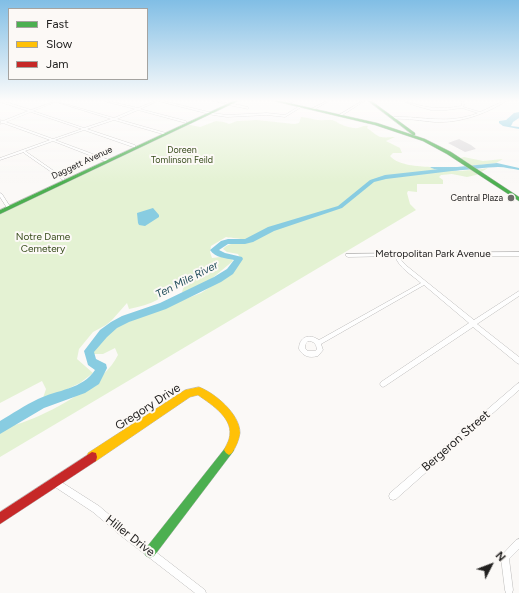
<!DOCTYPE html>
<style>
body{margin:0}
#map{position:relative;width:519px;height:593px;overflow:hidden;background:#fbf9f7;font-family:Figtree,sans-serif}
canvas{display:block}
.legend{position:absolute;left:8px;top:8px;width:140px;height:72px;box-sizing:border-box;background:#fcf9f6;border:1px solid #a5a3a0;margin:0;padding:5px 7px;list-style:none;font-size:12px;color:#222120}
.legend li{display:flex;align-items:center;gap:8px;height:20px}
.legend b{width:20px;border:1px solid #a5a3a0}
.north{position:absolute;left:471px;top:545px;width:40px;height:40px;-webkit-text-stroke:3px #fcf9f6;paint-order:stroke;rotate:48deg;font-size:11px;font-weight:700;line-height:16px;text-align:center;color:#222120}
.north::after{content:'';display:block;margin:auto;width:14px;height:18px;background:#222120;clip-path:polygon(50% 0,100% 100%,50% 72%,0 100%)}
</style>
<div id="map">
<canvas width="519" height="593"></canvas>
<ul class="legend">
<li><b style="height:5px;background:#4caf50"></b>Fast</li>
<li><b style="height:5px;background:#ffc107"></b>Slow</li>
<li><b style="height:5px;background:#c62828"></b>Jam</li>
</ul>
<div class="north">N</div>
</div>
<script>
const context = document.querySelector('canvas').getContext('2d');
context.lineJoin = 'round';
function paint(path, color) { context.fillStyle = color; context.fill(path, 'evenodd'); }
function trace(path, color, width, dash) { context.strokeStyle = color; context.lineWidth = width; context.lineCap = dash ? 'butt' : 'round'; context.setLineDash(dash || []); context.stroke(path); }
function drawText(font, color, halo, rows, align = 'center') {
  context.font = font + ' Figtree,sans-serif'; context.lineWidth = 4; context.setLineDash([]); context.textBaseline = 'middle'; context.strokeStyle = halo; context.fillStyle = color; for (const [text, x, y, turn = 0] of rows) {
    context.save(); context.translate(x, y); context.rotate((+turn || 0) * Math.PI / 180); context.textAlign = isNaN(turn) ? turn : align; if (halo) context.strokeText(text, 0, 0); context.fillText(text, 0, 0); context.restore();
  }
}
paint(new Path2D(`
 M 301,117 C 308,117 313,120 319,120 C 324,121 330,118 335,121 C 339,124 347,127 354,128 C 360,129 362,125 368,126 L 367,128 C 372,131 376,136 381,137 C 386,138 391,137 395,137 L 386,141 L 400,148 L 402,153 L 393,153 L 390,156 C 399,166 418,166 430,167 C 439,174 476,170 488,168 L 476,175 L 467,177 L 452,174 L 441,175 L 439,177 L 443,180 L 443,184 L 417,184 L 417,192 L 408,191 L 407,193 L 410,204 L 416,210 L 0,457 L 0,430 C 9,426 20,424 29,420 C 56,410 105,382 118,355 L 115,348 L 103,354 L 91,354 L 94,345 L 102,336 L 114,328 L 159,309 L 201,293 L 221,280 L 224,275 L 239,264 L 241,260 L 238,254 L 227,252 L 223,249 C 231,240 239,247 245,241 C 240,237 232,239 226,237 L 211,246 L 210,252 L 212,258 L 229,256 L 233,261 L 210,280 L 188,293 L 182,292 L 184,286 C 173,286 168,294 159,299 C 150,304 139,307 129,309 L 127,303 L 112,320 L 106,325 L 93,332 L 79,349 L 77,359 L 93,373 L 80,383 L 42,401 L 46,389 L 42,381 L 0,403 L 0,214 L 186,124 L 200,127 L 216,121 L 224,122 L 229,124 L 237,121 L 257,120 L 294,124 L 299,123 Z
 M 464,157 L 483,161 L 503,159 L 496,163 L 471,166 L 457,159 Z`), '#e4f2d3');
paint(new Path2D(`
 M 519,112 L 519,118 L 513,122 L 511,126 L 519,127 L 519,129 L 503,126 L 499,123 L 499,121 L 506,120 L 514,113 Z
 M 497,163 L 519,168 L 519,170 C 512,169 505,167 498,167 C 483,167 441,175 430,167 L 457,167 Z
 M 153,208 L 159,215 L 159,217 L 145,226 L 139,225 L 138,223 L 137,213 Z`), '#88cce1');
paint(new Path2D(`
 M 458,167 L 461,169 L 460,170 L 386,179 L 374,182 L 342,208 L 274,231 L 253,242 L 245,244 L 228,244 L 219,250 L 225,253 L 242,257 L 243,259 L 233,274 L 221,282 L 166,309 L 129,322 L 117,328 L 107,337 L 94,352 L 96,359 L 106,364 L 107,368 L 99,384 L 85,393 L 44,408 L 0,434 L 0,421 C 12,414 25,405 38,399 C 57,390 83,389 95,370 L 88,365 L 84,351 L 100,330 L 111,322 L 122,316 L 160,303 L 214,277 L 227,269 L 234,260 C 225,258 216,258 210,250 L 221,241 L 228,239 L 245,239 L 268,227 L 338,206 L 370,180 L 385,175 Z`), '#88cce1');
paint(new Path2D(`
 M 459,139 L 471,145 L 476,149 L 465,152 L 448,143 Z`), '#dedcdd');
const street = new Path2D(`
 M 0,100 L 31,110 L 53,102 L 49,101 L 49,100 L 55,101 L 57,100 L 58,101 L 58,102 L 114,118 L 135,109 L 104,101 L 104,100 L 138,108 L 157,100 L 159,100 L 213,113 L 227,115 L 267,113 L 285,115 L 301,105 L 303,106 L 285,117 L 267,115 L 227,117 L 213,115 L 158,101 L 140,109 L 186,121 L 186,123 L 138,110 L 117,119 L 166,133 L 166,135 L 114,120 L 87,129 L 135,145 L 135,147 L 133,147 L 84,130 L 55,140 L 109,160 L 109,162 L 107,162 L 53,141 L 25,151 L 64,178 L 65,179 L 63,180 L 24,153 L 24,152 L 0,160 L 0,158 L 50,140 L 3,123 L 0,124 L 1,122 L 0,120 L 3,121 L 28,111 L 0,102 ZM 56,102 L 111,119 L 84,128 L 33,111 ZM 31,112 L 82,129 L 53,139 L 6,122 Z
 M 212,100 L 215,100 L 227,103 L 226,104 Z
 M 294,100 L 296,100 L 288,104 L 286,103 Z
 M 329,100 L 331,100 L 313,110 L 311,109 Z
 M 364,100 L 366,100 L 341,116 L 339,115 Z
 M 376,100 L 378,100 L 373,103 L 371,102 Z
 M 401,100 L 403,100 C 422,108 441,110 461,106 L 462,105 L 461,100 L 463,100 L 464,105 L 463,107 L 480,112 L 506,100 L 508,100 C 486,114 461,123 435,122 C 421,121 408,118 394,119 L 393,118 L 394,117 C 424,116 447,125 478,113 L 462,108 L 446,110 L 431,110 L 416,106 Z
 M 229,103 L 248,107 L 249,108 L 248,109 L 228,105 Z
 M 0,193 L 2,194 L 11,208 L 10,209 L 8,209 L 7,208 L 0,197 Z
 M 519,252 L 519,256 L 400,256 L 401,260 L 408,267 L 474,320 L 519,291 L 519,296 L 477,324 L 519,357 L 519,364 L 517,363 L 473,327 L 385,386 L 383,387 L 381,386 L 380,384 L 381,382 L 469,323 L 424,285 L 321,344 L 323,350 L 318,356 C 309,358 304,357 299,349 C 299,337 309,333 319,340 L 421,283 C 412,275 399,268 395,256 L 348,257 L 346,256 L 346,254 ZM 308,341 C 314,341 316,344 317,349 L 315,351 L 308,351 L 305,348 L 305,345 Z
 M 519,383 L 519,390 L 396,499 L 393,500 L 390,499 L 389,496 L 390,493 L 517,384 Z
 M 55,478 L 99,506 L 126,529 L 205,590 L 206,593 L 195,593 L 120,535 L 93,512 L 52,485 L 51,482 L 52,479 Z
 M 519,539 L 519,549 L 509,559 L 513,590 L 512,593 L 506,593 L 505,590 L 501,558 L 502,555 L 516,540 Z`);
const fast = new Path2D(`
 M 236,100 L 240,100 L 0,214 L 0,210 Z
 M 270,100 L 275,100 L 377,123 L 425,139 L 451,152 L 519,197 L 519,201 L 447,154 L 423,141 L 375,125 Z
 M 367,100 L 370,100 L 415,133 L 415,135 L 413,135 Z
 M 229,445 L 232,447 L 234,450 L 232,453 L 154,556 L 150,558 L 146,556 L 144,552 L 146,548 L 226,447 Z`);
const slow = new Path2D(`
 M 199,387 C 215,393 240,414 240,433 C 239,440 236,447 232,453 L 229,455 L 226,453 L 224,450 C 226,446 228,442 229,439 C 235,419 212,405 198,395 L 190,397 L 96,461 L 92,462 L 88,461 L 87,457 L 88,453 L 185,390 Z`);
const jam = new Path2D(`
 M 92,452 L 96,453 L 97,457 L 96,461 L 0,524 L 0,512 Z`);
trace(street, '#bcbbba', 1);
trace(fast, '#bcbbba', 1);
trace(slow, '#bcbbba', 1);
trace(jam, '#bcbbba', 1);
paint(street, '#fefefe');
paint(fast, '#4caf50');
paint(slow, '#ffc107');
paint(jam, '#c62828');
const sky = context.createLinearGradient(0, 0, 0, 183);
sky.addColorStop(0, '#81bee5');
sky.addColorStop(0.55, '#fdfcfb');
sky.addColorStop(1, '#fdfcfb00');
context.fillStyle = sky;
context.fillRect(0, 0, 519, 183);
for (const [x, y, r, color] of [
 [511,198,4,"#6e6d6b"]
]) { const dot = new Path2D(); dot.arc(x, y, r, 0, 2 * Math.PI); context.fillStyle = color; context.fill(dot); trace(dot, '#fcf9f6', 1.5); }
drawText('9px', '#354a19', '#fcf9f6', [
 ["Doreen",182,150],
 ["Tomlinson Feild",182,160]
]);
drawText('9px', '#222120', '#fcf9f6', [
 ["Daggett Avenue",82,163,-25]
]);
drawText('9px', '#222120', '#fcf9f6', [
 ["Central Plaza",503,198]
], 'right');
drawText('10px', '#354a19', '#fcf9f6', [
 ["Notre Dame",43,237],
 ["Cemetery",43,249]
]);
drawText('10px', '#222120', '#fcf9f6', [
 ["Metropolitan Park Avenue",433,254]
]);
drawText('italic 11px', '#244f5d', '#fcf9f6', [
 ["Ten Mile River",187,280,-27]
]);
drawText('12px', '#222120', '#fcf9f6', [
 ["Gregory Drive",148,407,-33],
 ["Bergeron Street",456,441,-41],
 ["Hiller Drive",130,536,38]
]);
</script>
